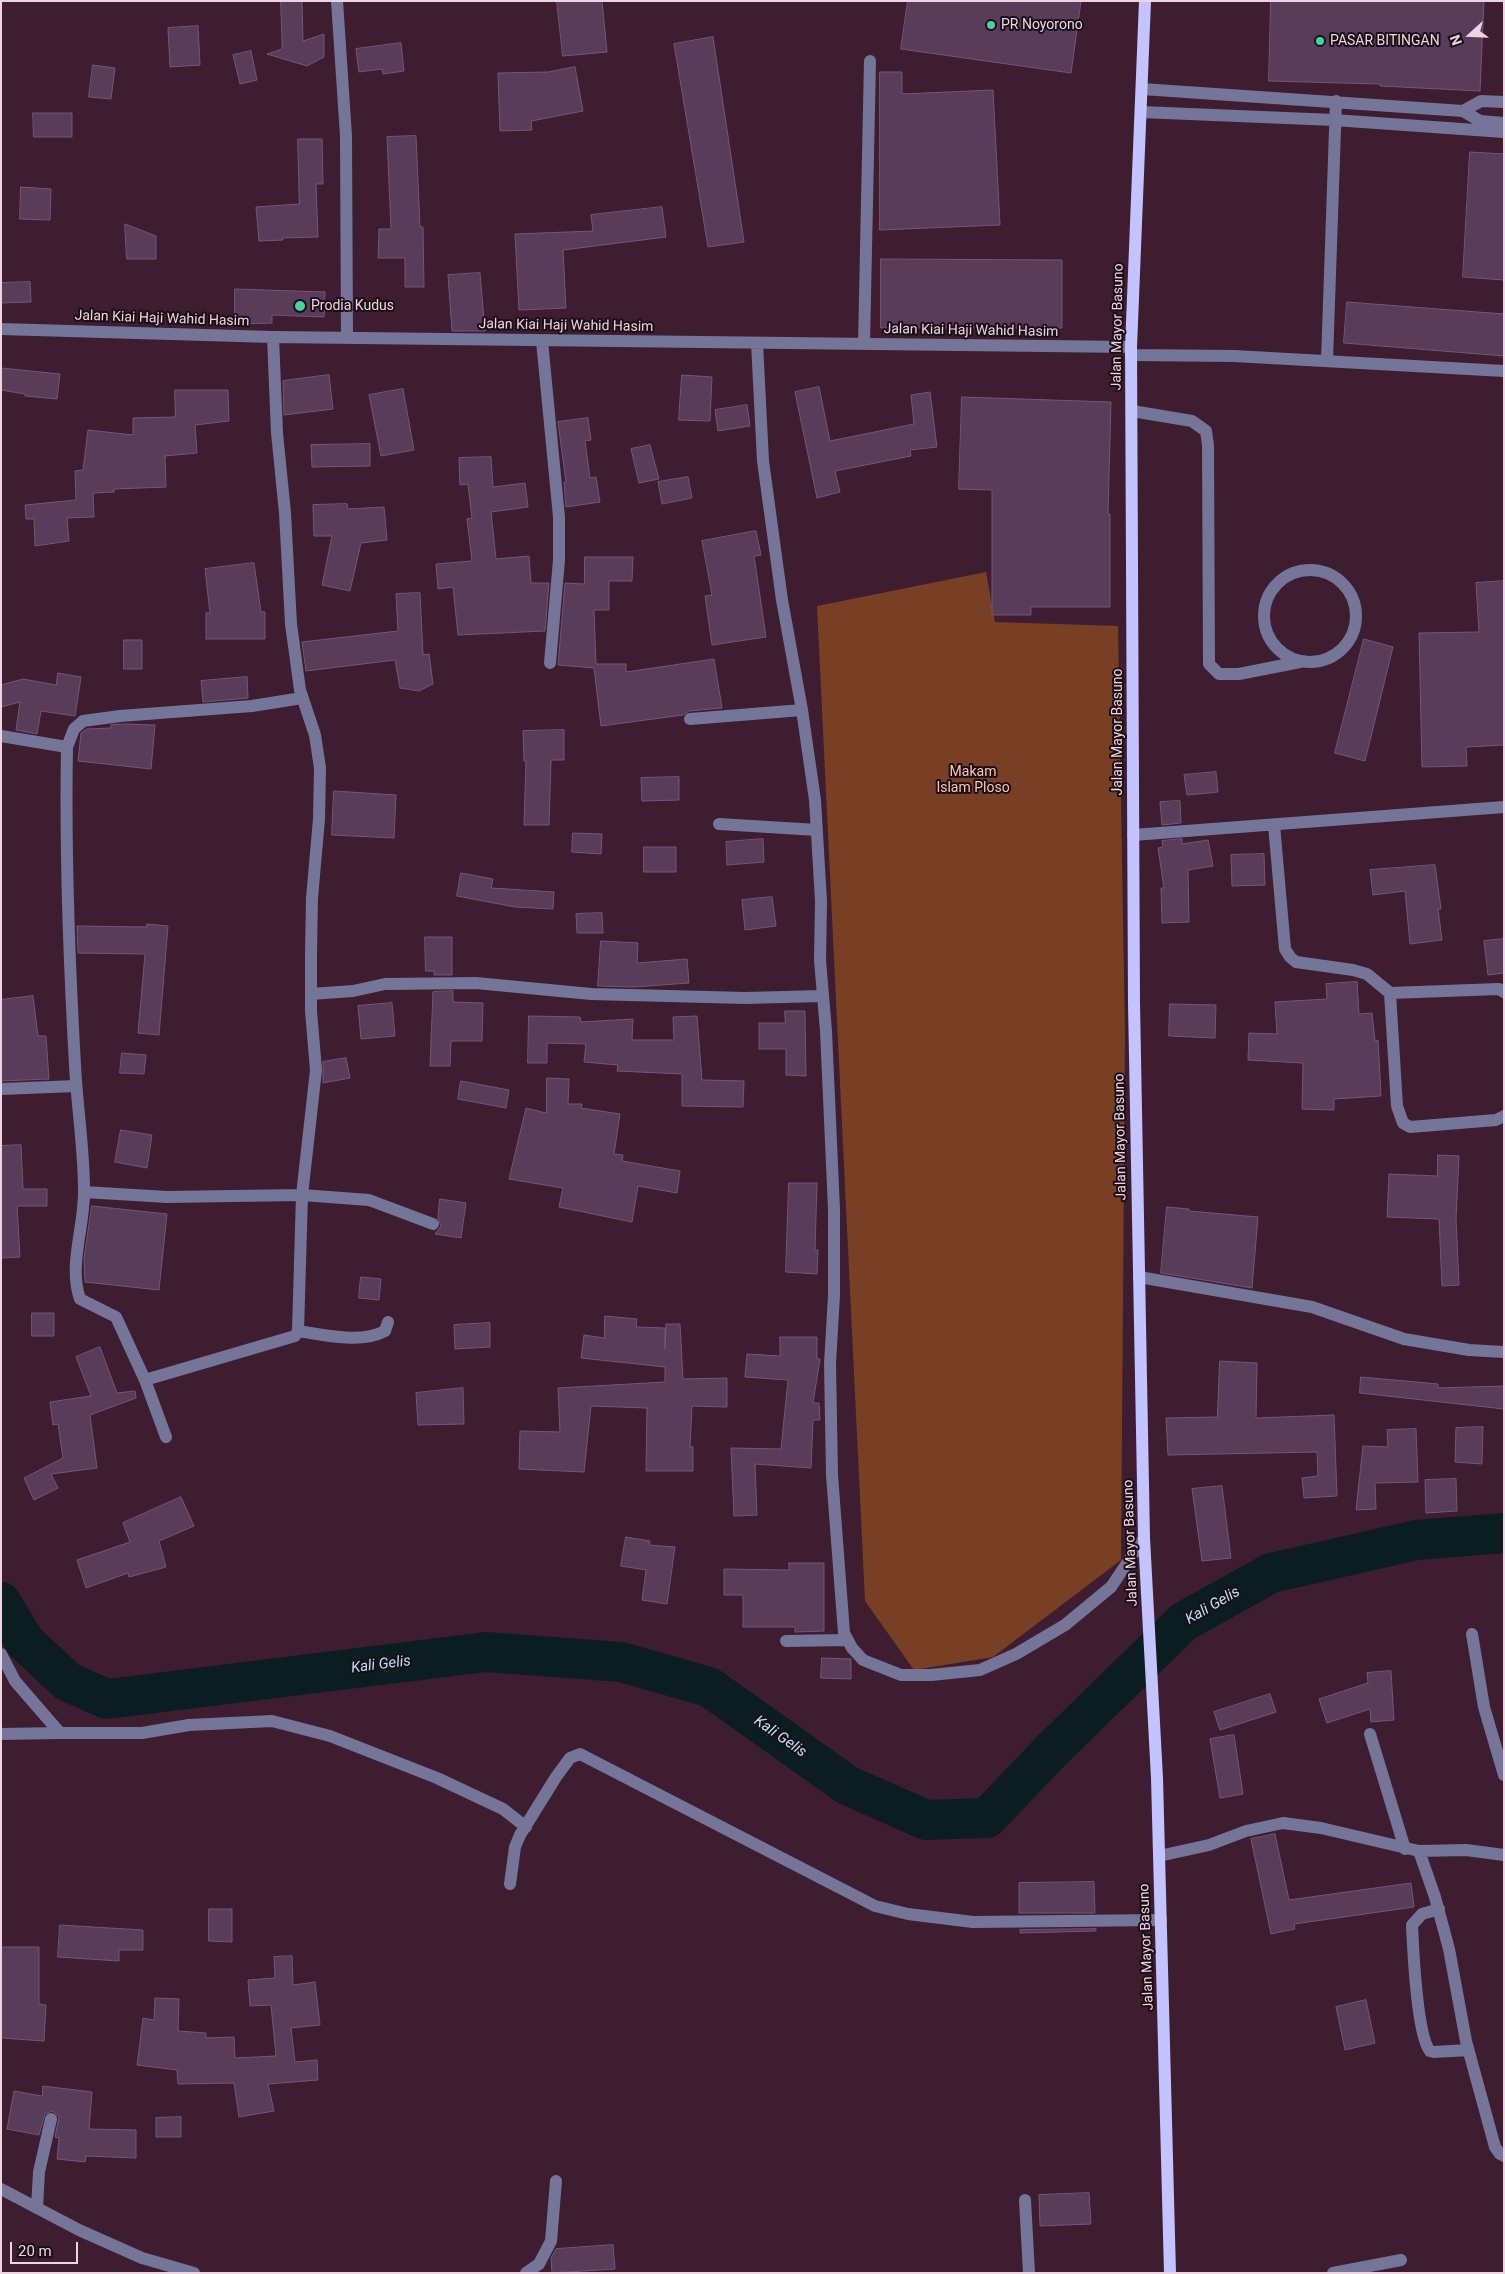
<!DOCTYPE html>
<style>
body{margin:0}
#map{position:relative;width:1505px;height:2274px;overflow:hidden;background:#3e1d31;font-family:Roboto,sans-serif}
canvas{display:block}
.frame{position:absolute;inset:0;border:2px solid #ecd5e1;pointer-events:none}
.north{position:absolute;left:1445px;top:10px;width:50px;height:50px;-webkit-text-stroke:4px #1c0d16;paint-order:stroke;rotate:250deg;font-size:14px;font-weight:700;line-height:20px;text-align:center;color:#ecd5e1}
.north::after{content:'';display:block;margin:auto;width:18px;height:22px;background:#ecd5e1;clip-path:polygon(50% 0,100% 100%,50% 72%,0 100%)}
.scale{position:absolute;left:10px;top:2242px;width:68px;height:22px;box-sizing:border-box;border:2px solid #ecd5e1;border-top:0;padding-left:6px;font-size:15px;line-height:18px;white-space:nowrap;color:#ecd5e1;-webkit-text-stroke:4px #1c0d16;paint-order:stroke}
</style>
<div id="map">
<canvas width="1505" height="2274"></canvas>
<div class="frame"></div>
<div class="north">N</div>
<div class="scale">20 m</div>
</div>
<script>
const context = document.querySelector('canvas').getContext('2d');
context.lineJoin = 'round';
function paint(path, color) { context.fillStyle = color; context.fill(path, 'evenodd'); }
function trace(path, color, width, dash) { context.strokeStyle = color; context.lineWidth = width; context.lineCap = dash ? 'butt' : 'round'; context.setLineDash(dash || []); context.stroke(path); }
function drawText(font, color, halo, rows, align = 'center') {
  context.font = font + ' Roboto,sans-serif'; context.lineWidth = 4; context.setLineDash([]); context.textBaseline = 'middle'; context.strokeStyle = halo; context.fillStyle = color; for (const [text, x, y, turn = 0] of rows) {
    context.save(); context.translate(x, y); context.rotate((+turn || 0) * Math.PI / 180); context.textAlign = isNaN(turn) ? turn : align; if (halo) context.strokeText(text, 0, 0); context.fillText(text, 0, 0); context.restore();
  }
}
paint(new Path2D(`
 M 986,572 L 995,622 L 1118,626 L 1125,1035 L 1121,1560 L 993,1657 L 914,1670 L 865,1601 L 817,606 Z`), '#793f25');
trace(new Path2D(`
 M 1,1602 L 25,1642 L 68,1682 L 107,1699 L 486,1652 L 621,1662 L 709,1687 L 847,1785 L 926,1820 L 987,1818 L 1051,1751 L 1183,1622 L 1271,1573 L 1417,1540 L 1504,1533`), '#0c1d22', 40);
const building = new Path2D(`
 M 281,1 L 302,1 L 303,41 L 324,34 L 324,57 L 307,66 L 267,54 L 282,49 Z
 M 557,1 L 602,1 L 607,52 L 563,56 Z
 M 908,1 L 1081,1 L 1071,73 L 901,49 Z
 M 1271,1 L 1484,1 L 1480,91 L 1380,86 L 1380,84 L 1269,81 Z
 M 198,26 L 200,65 L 170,67 L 168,28 Z
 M 713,37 L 744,242 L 708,247 L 674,44 Z
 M 401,43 L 404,71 L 383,74 L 382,69 L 359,72 L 356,49 Z
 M 251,51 L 257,80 L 240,84 L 233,55 Z
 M 93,65 L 115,68 L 111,99 L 89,97 Z
 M 575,67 L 583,111 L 531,121 L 532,130 L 500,131 L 498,73 L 548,72 Z
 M 880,72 L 902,72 L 902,94 L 993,90 L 1000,225 L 880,230 Z
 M 33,113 L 72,113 L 72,137 L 34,137 Z
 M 416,136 L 420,227 L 423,227 L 424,287 L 405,287 L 405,258 L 378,258 L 379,229 L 391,229 L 387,137 Z
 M 298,139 L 322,139 L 323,184 L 316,184 L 318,237 L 282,238 L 283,240 L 259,241 L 256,207 L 299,204 Z
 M 1470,152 L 1504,154 L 1504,280 L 1463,277 Z
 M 21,187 L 51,189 L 50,220 L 20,219 Z
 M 662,207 L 666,237 L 563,250 L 566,308 L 519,310 L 515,234 L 593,231 L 591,215 Z
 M 125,224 L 156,236 L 156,259 L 127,259 Z
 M 881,259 L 1062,260 L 1062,328 L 881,328 Z
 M 480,273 L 485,331 L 452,331 L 448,275 Z
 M 30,282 L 31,302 L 1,303 L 1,283 Z
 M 235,289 L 325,292 L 324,317 L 272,315 L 272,323 L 235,324 Z
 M 1347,302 L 1504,314 L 1504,356 L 1344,343 Z
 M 1,368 L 60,374 L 57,399 L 25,396 L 25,394 L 1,390 Z
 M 329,375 L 333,409 L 284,415 L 283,381 Z
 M 682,375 L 712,377 L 710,421 L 679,420 Z
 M 819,387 L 830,441 L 914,424 L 911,395 L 930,392 L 937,447 L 910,450 L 911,456 L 835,471 L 840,492 L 817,498 L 795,392 Z
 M 403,389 L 414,450 L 381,456 L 369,395 Z
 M 175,390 L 228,390 L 229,421 L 195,425 L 197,453 L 165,456 L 166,487 L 114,489 L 114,492 L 93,493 L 94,517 L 67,518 L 69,541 L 35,546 L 34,519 L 26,519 L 25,505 L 76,500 L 75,471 L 83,470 L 88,430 L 133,435 L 133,418 L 175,417 Z
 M 962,397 L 1111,402 L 1108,514 L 1110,514 L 1110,607 L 1031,607 L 1031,615 L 992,615 L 992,490 L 959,489 Z
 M 747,405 L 750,426 L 718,431 L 715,410 Z
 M 588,418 L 591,440 L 585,441 L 590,478 L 596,477 L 600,502 L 566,507 L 564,482 L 566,482 L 558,422 Z
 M 370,444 L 370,466 L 312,467 L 311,445 Z
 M 650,445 L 659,479 L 639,483 L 631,449 Z
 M 491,457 L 493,487 L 525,483 L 528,507 L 491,512 L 496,559 L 529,556 L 531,583 L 549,583 L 545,631 L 458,635 L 453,587 L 438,589 L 436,564 L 472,561 L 467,519 L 472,518 L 468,484 L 460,485 L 459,458 Z
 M 688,477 L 692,498 L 662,504 L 658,482 Z
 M 347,504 L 348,509 L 384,507 L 387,540 L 361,543 L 350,591 L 322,585 L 332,536 L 314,536 L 313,505 Z
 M 756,531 L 761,555 L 754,556 L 766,637 L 712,645 L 705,596 L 712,595 L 702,541 Z
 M 585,557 L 633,557 L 632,581 L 609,581 L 609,610 L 594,610 L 596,664 L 626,664 L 626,672 L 714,659 L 722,708 L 689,711 L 683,715 L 601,726 L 594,668 L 558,665 L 565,583 L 584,584 Z
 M 254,563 L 261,612 L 265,612 L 265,639 L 206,639 L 206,613 L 210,613 L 205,569 Z
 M 1504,581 L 1504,745 L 1466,747 L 1467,766 L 1422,767 L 1419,633 L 1479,632 L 1476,583 Z
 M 420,593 L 423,655 L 429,654 L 433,684 L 419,691 L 400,688 L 395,660 L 306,671 L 302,642 L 398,631 L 396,594 Z
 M 1364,639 L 1393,647 L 1365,761 L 1335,753 Z
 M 124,640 L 142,640 L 142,669 L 124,669 Z
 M 58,673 L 81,677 L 75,716 L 41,711 L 37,734 L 16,730 L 20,702 L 1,707 L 1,685 L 23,679 L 56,685 Z
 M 247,677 L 248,698 L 203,702 L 201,681 Z
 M 124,724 L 155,725 L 151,769 L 78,761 L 81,733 L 87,729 L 111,728 L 111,725 Z
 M 564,730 L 564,760 L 551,760 L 549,825 L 524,825 L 526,761 L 524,761 L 523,731 Z
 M 1216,772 L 1218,792 L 1187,795 L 1184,775 Z
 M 679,777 L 679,800 L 642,801 L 641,778 Z
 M 334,791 L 396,795 L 394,838 L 332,835 Z
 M 1180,801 L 1181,823 L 1162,825 L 1160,802 Z
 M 573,833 L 602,834 L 601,854 L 572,852 Z
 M 763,839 L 764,862 L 727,865 L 726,842 Z
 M 1182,839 L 1182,844 L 1208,840 L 1213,866 L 1188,870 L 1189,922 L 1162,923 L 1161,888 L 1164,888 L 1158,848 L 1163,847 L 1162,841 Z
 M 644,847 L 676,847 L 676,872 L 644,872 Z
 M 1264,854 L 1265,885 L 1232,886 L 1231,855 Z
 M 1435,865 L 1441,909 L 1438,909 L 1442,940 L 1410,944 L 1405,891 L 1373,895 L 1370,870 Z
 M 461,873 L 493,879 L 491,888 L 554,892 L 553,909 L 515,907 L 457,896 Z
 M 772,897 L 776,926 L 745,930 L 742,900 Z
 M 602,913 L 603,933 L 577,933 L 576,914 Z
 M 147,924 L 168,926 L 159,1035 L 138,1033 L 145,954 L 78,953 L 77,926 L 147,927 Z
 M 425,937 L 452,937 L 452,975 L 434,975 L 434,971 L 426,971 Z
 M 1504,939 L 1504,973 L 1488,975 L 1484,941 Z
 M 601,941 L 638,943 L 637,963 L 687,959 L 689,983 L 634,987 L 598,986 Z
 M 1357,982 L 1359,1014 L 1372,1013 L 1375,1041 L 1378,1040 L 1381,1096 L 1334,1099 L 1334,1110 L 1302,1109 L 1303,1063 L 1248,1060 L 1249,1033 L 1277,1034 L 1275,1002 L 1327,999 L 1326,984 Z
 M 453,991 L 453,1002 L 483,1003 L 482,1041 L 451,1041 L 450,1066 L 430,1066 L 433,992 Z
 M 33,996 L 38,1036 L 46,1036 L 49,1079 L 1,1081 L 1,1000 Z
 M 392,1003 L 395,1036 L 361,1039 L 358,1006 Z
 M 1170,1004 L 1216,1005 L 1215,1038 L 1169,1036 Z
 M 785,1011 L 805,1011 L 806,1076 L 786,1075 L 786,1049 L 759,1049 L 759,1023 L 785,1023 Z
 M 529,1016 L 580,1017 L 581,1022 L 633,1019 L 632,1040 L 674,1040 L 673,1017 L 697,1016 L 702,1080 L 744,1081 L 743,1107 L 682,1106 L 682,1074 L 617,1071 L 618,1065 L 584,1062 L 586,1044 L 547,1043 L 547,1063 L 528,1063 Z
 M 122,1053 L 146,1055 L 144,1074 L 120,1073 Z
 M 346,1058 L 350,1078 L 323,1083 L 323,1062 Z
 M 547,1078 L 569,1079 L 568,1104 L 582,1104 L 581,1108 L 620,1114 L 614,1154 L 623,1155 L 622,1161 L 680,1171 L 677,1193 L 638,1186 L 632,1222 L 559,1207 L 563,1188 L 509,1179 L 526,1108 L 546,1113 Z
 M 461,1081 L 509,1090 L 506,1108 L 458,1099 Z
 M 121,1130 L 152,1135 L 147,1168 L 115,1162 Z
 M 21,1145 L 23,1189 L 47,1189 L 47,1206 L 17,1206 L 20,1257 L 1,1258 L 1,1146 Z
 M 1438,1155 L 1459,1156 L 1456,1219 L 1459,1285 L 1442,1286 L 1439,1219 L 1387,1217 L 1389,1174 L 1437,1176 Z
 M 789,1183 L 817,1183 L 815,1250 L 818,1250 L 817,1274 L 786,1272 Z
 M 440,1199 L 466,1203 L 461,1238 L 435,1234 L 441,1226 L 438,1218 Z
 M 92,1206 L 167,1214 L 159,1290 L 85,1282 L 84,1259 Z
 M 1167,1207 L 1189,1209 L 1189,1211 L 1258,1217 L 1252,1288 L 1161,1273 Z
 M 361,1277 L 381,1279 L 379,1300 L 359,1298 Z
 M 32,1313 L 54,1313 L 54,1336 L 32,1336 Z
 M 605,1316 L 637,1319 L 636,1327 L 665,1328 L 665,1349 L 666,1324 L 680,1324 L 683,1379 L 727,1378 L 727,1407 L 692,1406 L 690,1447 L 693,1447 L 693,1471 L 646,1471 L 647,1408 L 591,1406 L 584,1472 L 519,1469 L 520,1431 L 560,1432 L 558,1388 L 665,1382 L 665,1367 L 581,1358 L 584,1335 L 604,1338 Z
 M 490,1323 L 490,1347 L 455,1349 L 454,1325 Z
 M 780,1337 L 817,1337 L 817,1359 L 820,1359 L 813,1403 L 819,1403 L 820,1420 L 813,1420 L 811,1468 L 755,1464 L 757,1515 L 734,1516 L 731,1448 L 781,1449 L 788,1380 L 745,1377 L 747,1354 L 780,1356 Z
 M 100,1347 L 117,1393 L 135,1391 L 136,1398 L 90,1415 L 97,1468 L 51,1474 L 58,1488 L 34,1500 L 24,1478 L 63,1458 L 58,1424 L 53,1425 L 50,1402 L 91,1396 L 76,1357 Z
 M 1220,1361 L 1257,1363 L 1256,1418 L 1334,1415 L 1337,1496 L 1304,1498 L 1302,1478 L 1318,1476 L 1317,1452 L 1168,1455 L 1166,1418 L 1217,1417 Z
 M 1361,1377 L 1438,1384 L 1438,1388 L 1504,1386 L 1504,1409 L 1360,1393 Z
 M 463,1388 L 464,1424 L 418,1425 L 416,1393 Z
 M 1483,1427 L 1482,1464 L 1455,1462 L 1456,1428 Z
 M 1416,1429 L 1418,1482 L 1375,1483 L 1376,1509 L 1356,1510 L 1363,1446 L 1388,1447 L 1387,1430 Z
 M 1456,1479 L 1457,1511 L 1426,1513 L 1425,1480 Z
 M 1222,1486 L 1231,1558 L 1202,1561 L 1192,1489 Z
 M 181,1497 L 194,1526 L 159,1541 L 166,1567 L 129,1577 L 128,1573 L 86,1588 L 77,1560 L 130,1542 L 123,1523 Z
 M 626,1537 L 650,1541 L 649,1545 L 675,1547 L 667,1604 L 642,1600 L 646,1570 L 621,1566 Z
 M 789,1563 L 824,1563 L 824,1631 L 795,1632 L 795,1627 L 743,1627 L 743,1595 L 724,1595 L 724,1569 L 789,1570 Z
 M 822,1658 L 851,1659 L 851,1679 L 821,1678 Z
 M 1391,1671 L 1394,1720 L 1371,1722 L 1370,1709 L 1327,1723 L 1319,1699 L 1368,1683 L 1367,1673 Z
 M 1270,1694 L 1276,1712 L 1220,1730 L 1214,1712 Z
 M 1234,1735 L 1243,1794 L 1220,1798 L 1210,1739 Z
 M 1275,1834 L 1289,1900 L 1411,1883 L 1414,1907 L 1294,1924 L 1295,1929 L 1271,1934 L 1251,1839 Z
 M 1094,1882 L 1095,1913 L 1019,1913 L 1019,1883 Z
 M 209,1909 L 232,1909 L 232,1942 L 209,1941 Z
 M 60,1925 L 143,1930 L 143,1950 L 119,1950 L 119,1961 L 58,1957 Z
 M 1096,1929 L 1096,1931 L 1020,1933 L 1020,1930 Z
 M 1,1947 L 39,1947 L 39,2004 L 46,2005 L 44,2041 L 1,2038 Z
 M 292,1956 L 293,1985 L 315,1982 L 320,2025 L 291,2028 L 295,2062 L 317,2060 L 318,2080 L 268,2084 L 274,2111 L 239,2117 L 234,2083 L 178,2084 L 177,2070 L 137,2065 L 143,2018 L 154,2020 L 155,1998 L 179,1999 L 178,2031 L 206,2033 L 206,2038 L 234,2037 L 235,2058 L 276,2056 L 271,2005 L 250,2006 L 248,1980 L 275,1978 L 274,1957 Z
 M 1366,2000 L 1375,2043 L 1345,2050 L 1336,2007 Z
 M 43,2086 L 92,2092 L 89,2129 L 136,2130 L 136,2158 L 86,2156 L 85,2162 L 57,2159 L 59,2138 L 55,2137 L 59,2117 L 52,2111 L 45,2114 L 39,2135 L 7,2129 L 14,2091 L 42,2096 Z
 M 181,2117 L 181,2137 L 156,2137 L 156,2118 Z
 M 1089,2193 L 1091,2224 L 1040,2226 L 1039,2195 Z
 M 613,2245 L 615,2269 L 552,2273 L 551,2258 L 556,2249 Z`);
paint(building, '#583c5a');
trace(building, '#735776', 1);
trace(new Path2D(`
 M 337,1 L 346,136 L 347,338
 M 1142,89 L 1463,111 L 1480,121 L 1504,123
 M 1463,111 L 1481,101 L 1504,102
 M 1141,112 L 1334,120 L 1504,132
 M 1,329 L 273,337 L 1131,347
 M 542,341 L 559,517 L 559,560 L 550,663
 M 757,343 L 763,461 L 782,600 L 802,710 L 815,800 L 821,901 L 820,960 L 826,1031 L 834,1209 L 834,1295 L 830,1364 L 832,1475 L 844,1633 L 852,1648 L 863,1660 L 901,1675 L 931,1675 L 980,1670 L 1016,1654 L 1065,1625 L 1111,1587 L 1144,1538
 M 864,344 L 870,61
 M 1132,355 L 1234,356 L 1504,371
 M 1327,360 L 1336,101
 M 1132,411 L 1192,421 L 1206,431 L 1208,445 L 1209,664 L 1219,674 L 1239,674 L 1300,662
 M1264 616a46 46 0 1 1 92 0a46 46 0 1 1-92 0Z
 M 302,698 L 252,706 L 120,716 L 83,721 L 74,729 L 67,747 C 65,853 69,959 75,1065 C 77,1107 84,1148 84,1190 C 85,1225 68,1265 80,1299 L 116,1317 L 145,1380 L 295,1336 L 298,1331 L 302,1195 L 369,1200 L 433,1224
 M 690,719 L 802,710
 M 1,736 L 67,747
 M 719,824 L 817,830
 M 1274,825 L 1285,949 L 1290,957 L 1296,962 L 1353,970 L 1367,974 L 1390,993 L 1397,1106 L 1403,1123 L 1410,1127 L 1496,1120 L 1504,1116
 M 1133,835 L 1504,807
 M 1390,993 L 1499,989 L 1504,992
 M 311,994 L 353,991 L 385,984 L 476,983 L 591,994 L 745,998 L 823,996
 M 1,1089 L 76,1086
 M 84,1192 L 167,1197 L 302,1195 L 316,1070 L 311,1011 L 311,954 L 312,898 L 319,819 L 320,768 L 315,735 L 300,690 L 291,624 L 285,513 L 277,433 L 273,337
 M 1139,1277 L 1312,1307 L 1404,1339 L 1469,1350 L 1504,1352
 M 298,1331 C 325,1335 361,1344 385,1331 L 388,1322
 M 145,1380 L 166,1437
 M 1472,1634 L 1484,1707 L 1504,1775
 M 786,1641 L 848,1640
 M 1,1654 L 15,1681 L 60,1733 L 142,1733 L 189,1725 L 272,1721 L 330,1736 L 437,1778 L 503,1809 L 526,1827
 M 1,1734 L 60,1733
 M 1370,1734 L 1405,1849
 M 1419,1851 L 1435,1897 L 1449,1949 L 1466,2041 L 1495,2147 L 1500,2154 L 1504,2156
 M 1159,1856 L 1209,1845 L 1246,1831 L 1283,1823 L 1321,1828 L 1419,1851 L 1466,1850 L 1504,1855
 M 510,1884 L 515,1847 L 520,1835 L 556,1777 L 570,1758 L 580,1754 L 875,1906 L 908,1914 L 973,1922 L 1161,1920
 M 1439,1909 L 1422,1914 L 1412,1925 C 1413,1948 1417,2036 1430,2051 L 1434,2052 L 1468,2050
 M 1,2189 L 79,2230 L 142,2258 L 194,2273
 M 1025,2200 L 1029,2273
 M 37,2208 L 39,2172 L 51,2119
 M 526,2273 L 539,2264 L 551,2241 L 556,2181
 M 1333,2273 L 1401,2260`), '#757599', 12);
trace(new Path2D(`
 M 1145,1 L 1131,347 L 1134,1003 L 1144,1538 L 1157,1778 L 1170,2273`), '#c2c3ff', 12);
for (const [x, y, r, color] of [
 [991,25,5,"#46d49e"],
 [1320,41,5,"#46d49e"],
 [300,306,6,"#46d49e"]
]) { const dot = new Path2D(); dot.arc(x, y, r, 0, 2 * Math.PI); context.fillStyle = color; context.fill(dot); trace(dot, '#1c0d16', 2); }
drawText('14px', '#ecd5e1', '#1c0d16', [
 ["PR Noyorono",1001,25],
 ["PASAR BITINGAN",1330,41],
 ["Prodia Kudus",311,306]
], 'left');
drawText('14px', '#ecd5e1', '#1c0d16', [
 ["Jalan Kiai Haji Wahid Hasim",162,319,2],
 ["Jalan Kiai Haji Wahid Hasim",566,326,1],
 ["Jalan Mayor Basuno",1118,327,-89],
 ["Jalan Kiai Haji Wahid Hasim",971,331,1],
 ["Jalan Mayor Basuno",1118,732,-90],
 ["Jalan Mayor Basuno",1121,1137,-91],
 ["Jalan Mayor Basuno",1131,1543,-92],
 ["Jalan Mayor Basuno",1147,1947,-92]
]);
drawText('14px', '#f9c9b5', '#1c0d16', [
 ["Makam",973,772],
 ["Islam Ploso",973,788]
]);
drawText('italic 15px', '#b0e5fa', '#1c0d16', [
 ["Kali Gelis",1213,1606,-30],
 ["Kali Gelis",381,1665,-7],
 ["Kali Gelis",780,1737,35]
]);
</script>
